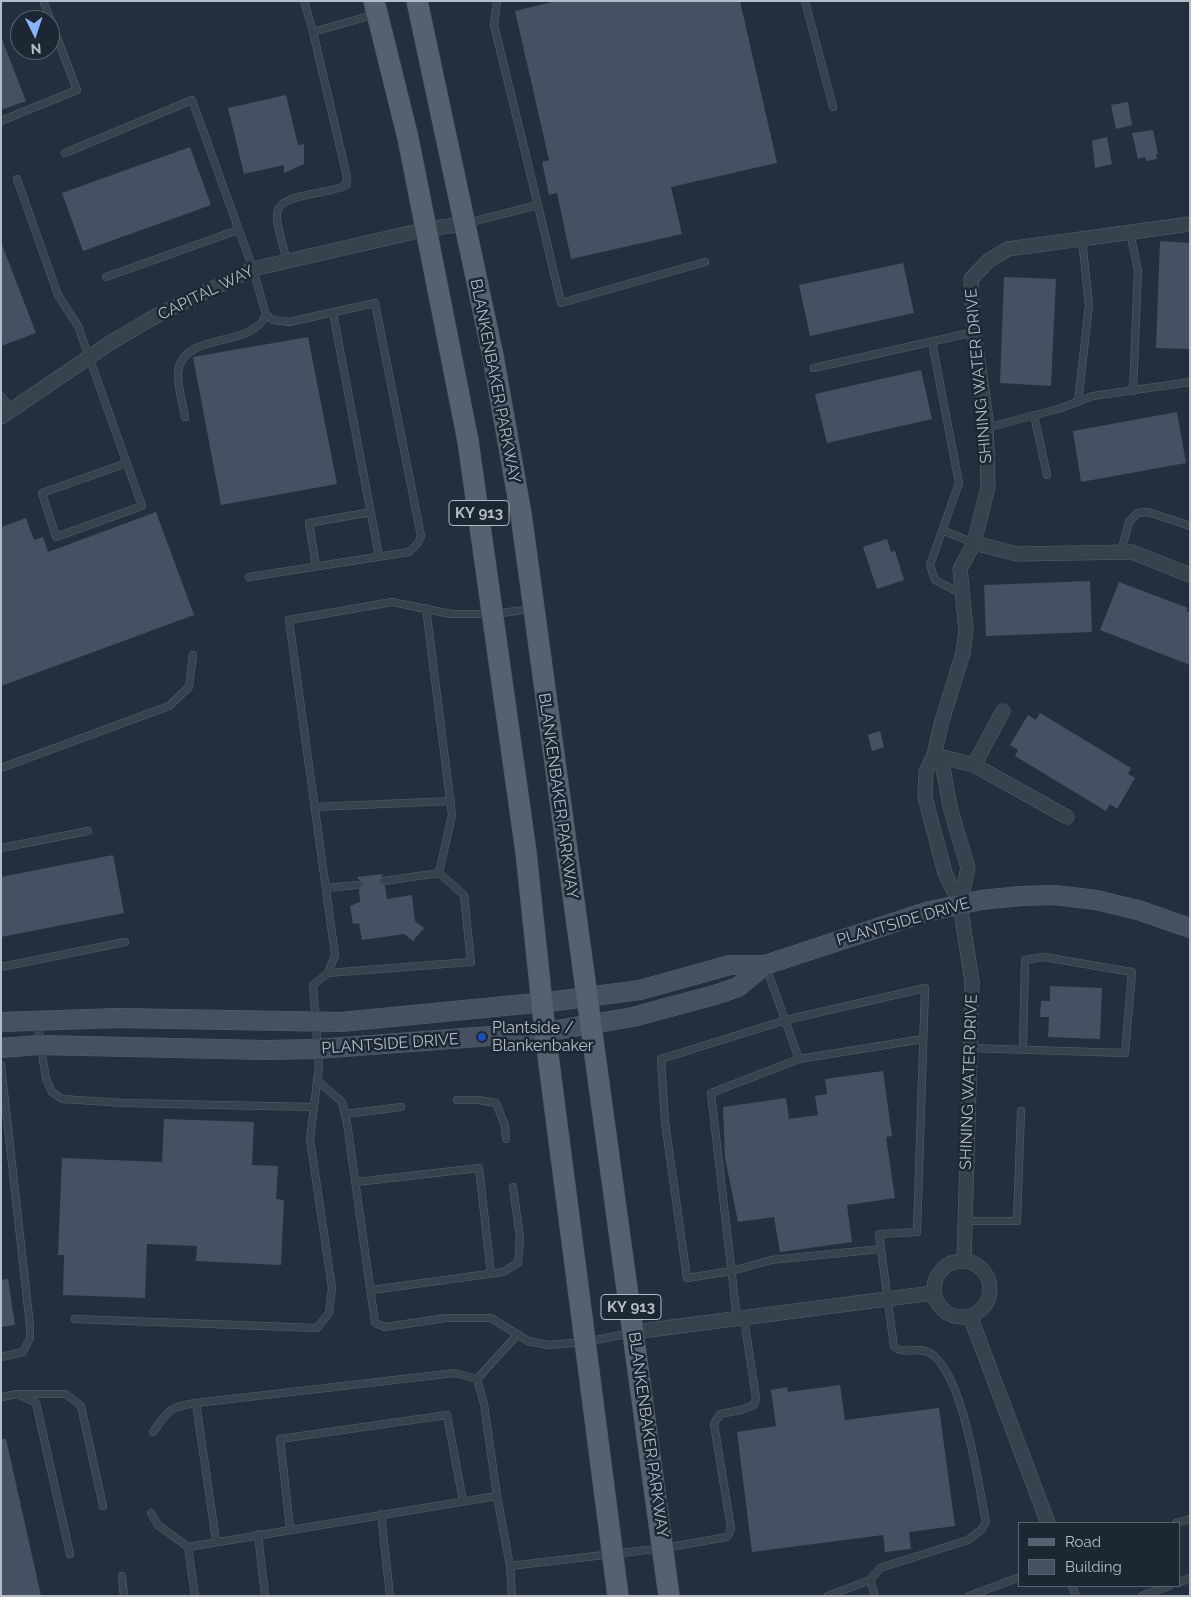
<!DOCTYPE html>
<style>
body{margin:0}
#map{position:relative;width:1191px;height:1597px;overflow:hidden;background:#242f3e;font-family:Raleway,sans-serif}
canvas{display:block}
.frame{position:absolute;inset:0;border:2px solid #b4bcc9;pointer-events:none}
.legend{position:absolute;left:1018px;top:1522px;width:162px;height:65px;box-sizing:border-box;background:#1d2633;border:1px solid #59626f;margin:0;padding:6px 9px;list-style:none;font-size:15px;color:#b4bcc9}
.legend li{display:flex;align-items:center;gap:10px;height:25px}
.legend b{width:25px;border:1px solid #59626f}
.north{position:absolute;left:10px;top:10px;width:50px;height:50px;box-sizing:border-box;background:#1d2633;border:1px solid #59626f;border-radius:50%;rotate:176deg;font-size:14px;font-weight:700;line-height:20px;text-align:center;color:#b4bcc9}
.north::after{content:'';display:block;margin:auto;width:18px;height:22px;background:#8ab4f8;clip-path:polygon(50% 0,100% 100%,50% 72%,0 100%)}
</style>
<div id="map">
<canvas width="1191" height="1597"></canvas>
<div class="frame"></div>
<ul class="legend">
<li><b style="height:6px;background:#56606e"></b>Road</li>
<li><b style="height:14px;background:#455162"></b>Building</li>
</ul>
<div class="north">N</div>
</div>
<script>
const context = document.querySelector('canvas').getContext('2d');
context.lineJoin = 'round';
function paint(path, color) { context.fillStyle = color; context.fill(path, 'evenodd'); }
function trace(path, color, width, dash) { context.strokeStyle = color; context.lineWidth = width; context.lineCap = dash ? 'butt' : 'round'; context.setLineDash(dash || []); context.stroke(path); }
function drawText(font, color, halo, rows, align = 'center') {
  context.font = font + ' Raleway,sans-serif'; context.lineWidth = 5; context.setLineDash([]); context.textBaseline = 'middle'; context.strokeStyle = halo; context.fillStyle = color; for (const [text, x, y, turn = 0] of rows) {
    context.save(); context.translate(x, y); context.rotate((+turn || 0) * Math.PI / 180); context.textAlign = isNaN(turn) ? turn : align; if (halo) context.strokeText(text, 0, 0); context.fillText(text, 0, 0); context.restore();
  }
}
paint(new Path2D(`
 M 556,1 L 740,1 L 777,163 L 671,187 L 682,234 L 571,259 L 557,193 L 549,195 L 542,162 L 549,160 L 515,11 Z
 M 1,37 L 26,101 L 1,110 Z
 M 286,95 L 298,145 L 304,144 L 304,164 L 284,173 L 284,165 L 244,174 L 228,108 Z
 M 1128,102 L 1132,125 L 1116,129 L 1111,105 Z
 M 1153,130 L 1158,154 L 1156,154 L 1157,159 L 1146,161 L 1145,157 L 1138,159 L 1132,133 Z
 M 1107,137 L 1112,164 L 1095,168 L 1092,141 Z
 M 190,147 L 211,205 L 83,251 L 62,193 Z
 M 1160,241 L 1190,243 L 1190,349 L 1156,348 Z
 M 1,242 L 36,333 L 1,346 Z
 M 903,263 L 914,313 L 810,336 L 799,285 Z
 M 1004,277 L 1056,279 L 1051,386 L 1000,383 Z
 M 308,337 L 337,484 L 221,505 L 193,357 Z
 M 921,370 L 932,419 L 827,443 L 815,394 Z
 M 1177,412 L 1186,463 L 1081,482 L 1073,431 Z
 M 156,512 L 194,615 L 1,686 L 1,527 L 26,518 L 34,540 L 43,537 L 48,552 Z
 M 887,539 L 891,552 L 895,551 L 904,580 L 877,589 L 863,547 Z
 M 1090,581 L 1092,632 L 986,636 L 984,585 Z
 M 1119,582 L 1188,608 L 1186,611 L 1190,612 L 1190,665 L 1100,630 Z
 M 1040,713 L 1131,768 L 1128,774 L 1135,778 L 1117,809 L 1110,804 L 1106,811 L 1015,756 L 1018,750 L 1010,745 L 1028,715 L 1036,720 Z
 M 880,731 L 884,747 L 872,751 L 868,735 Z
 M 113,855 L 124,913 L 1,937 L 1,877 Z
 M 383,874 L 379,882 L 385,886 L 387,899 L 412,895 L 415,921 L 424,928 L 413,941 L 404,934 L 362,940 L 359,923 L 353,924 L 350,906 L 360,902 L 359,890 L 363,885 L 357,877 Z
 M 1050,986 L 1102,988 L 1100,1039 L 1048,1037 L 1049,1017 L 1040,1017 L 1041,1001 L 1050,1001 Z
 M 883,1071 L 892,1136 L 886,1137 L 895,1198 L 847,1205 L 852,1242 L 780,1252 L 774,1217 L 738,1222 L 725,1158 L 723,1107 L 786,1098 L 789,1119 L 818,1115 L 815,1096 L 827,1094 L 825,1079 Z
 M 164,1119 L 254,1122 L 252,1165 L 278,1166 L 276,1199 L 284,1200 L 281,1265 L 196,1261 L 197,1246 L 147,1244 L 145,1298 L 63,1295 L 64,1255 L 58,1255 L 62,1158 L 162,1162 Z
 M 8,1279 L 15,1325 L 1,1327 L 1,1280 Z
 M 840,1385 L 845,1420 L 939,1408 L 955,1526 L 909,1532 L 911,1549 L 885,1552 L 883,1535 L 752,1552 L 737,1432 L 776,1426 L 771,1390 L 787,1387 L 788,1392 Z
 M 1,1439 L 6,1439 L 41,1596 L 1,1596 Z`), '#455162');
const lane = new Path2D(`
 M 304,1 L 313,32
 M 805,1 L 833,107
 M 1,121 L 77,90 L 44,3
 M 65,153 L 192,100 L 253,269 L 266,315 L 273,320 L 289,322 L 375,303 L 421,536 L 418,543 L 409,552 L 249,577
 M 17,179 L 58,295 L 78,326 L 142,506 L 56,537 L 42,493 L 127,463
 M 538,205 L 561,303 L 705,262
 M 467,223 L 538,205 L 494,25 L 497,1
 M 1130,232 L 1138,270 L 1133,391
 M 287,261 C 284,247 276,228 277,214 C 278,192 331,195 346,185 L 347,177 L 313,32 L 376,14
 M 106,277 L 238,230
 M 333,313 L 379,556
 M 932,342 L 959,483 L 930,565 L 935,580 L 962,594
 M 814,368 L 974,332
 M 1,396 L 12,409
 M 1078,402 L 1089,305 L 1082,239
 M 1034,415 L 1047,475
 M 185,417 C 183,404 178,389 178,375 C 179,330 251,350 266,315
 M 986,428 L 1058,409 L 1093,396 L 1190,382
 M 942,530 L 974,543
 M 1121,552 L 1129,522 L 1137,513 L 1148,512 L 1190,526
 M 316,566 L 309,523 L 371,512
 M 1,768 L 169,706 L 189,687 L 193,655
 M 315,807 L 451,801
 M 1,848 L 88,831
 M 384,881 L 439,873
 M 326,888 L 358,885
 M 1,967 L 125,942
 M 328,973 L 471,962 L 464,895 L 439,873 L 452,815 L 426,608
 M 37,1022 L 46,1079 L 52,1092 L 62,1099 L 124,1103 L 314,1107
 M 970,1048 L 1125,1053 L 1132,972 L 1044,957 L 1025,960 L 1023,1049
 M 799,1059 L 923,1039
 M 1,1065 L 30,1326 L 30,1338 L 23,1352 L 1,1357
 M 317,1080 L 342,1102 L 347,1123 L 375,1323 L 385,1327 L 446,1318 L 491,1318 L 528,1341 L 548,1345 L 585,1342 L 632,1333
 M 457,1100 L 478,1100 L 496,1103 L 505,1126 L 506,1139
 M 345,1114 L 401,1107
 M 356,1182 L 479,1168 L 491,1274
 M 965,1221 L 1017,1221 L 1021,1111
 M 372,1290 L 503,1272 L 518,1263 L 520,1238 L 513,1187
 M 75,1319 L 317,1328 L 329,1313 L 332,1288 L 310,1139 L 319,1066 L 313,985 L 328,973 L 335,955 L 289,620 L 392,602 L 451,614 L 494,614 L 531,609
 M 737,1319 L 711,1093 L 799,1059 L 766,967
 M 477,1379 L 484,1404 L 497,1496 L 510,1566
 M 19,1394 L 66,1394 L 81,1406 L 103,1506
 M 1,1397 L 17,1394 L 36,1403 L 70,1554
 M 153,1432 C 167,1412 170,1406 196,1403
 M 151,1513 L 158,1525 L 188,1547
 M 381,1514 L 390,1596
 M 1176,1523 L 1190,1519
 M 290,1528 L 280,1439 L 447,1415 L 463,1501
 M 258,1534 L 265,1596
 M 216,1541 L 196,1403 L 455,1373 L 477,1379 L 518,1334
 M 122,1576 L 124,1596
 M 870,1580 L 875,1596
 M 1180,1582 L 1190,1578
 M 1072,1586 L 1076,1596
 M 195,1596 L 188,1547 L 497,1496
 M 512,1596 L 510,1566 L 664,1548 L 727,1537 L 731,1530 L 730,1522 L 714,1424 L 720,1414 L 741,1410 L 754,1405 L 756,1398 L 744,1318
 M 828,1596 L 870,1580 L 880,1568 L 968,1540 L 981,1530 L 986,1522 C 978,1484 964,1374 930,1353 C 919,1346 904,1355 894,1347 L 881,1249 L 879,1234 L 917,1232 L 925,988 L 786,1020 L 661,1059 L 665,1122 L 687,1278 L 732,1271 L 771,1260 L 881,1249
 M 969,1596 L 1020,1577
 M 1142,1596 L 1169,1586`);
const street = new Path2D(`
 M 1,417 L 110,343 L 154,317 L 253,269 L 427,229 L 464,224
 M 974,543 L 1017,554 L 1132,552 L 1190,575
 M 934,755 L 943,768 L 950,807 L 968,868 L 960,904
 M 934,755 L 974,765 L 1003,711
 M 974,765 L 1067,817
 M934 1289a28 28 0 1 1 56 0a28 28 0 1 1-56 0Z
 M 964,1261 L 972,982 L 960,904 L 945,873 L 925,797 L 926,772 L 934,755 L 942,721 L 963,653 L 966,630 L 960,569 L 974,543 L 988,487 L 986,420 L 973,323 L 971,279 L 988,261 L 1008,249 L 1190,224
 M 970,1316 L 1048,1523
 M 634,1332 L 933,1293`);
const secondary = new Path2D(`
 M 1,1022 L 118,1018 L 341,1022 L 556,1001 L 640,990 L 730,965 L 765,965 L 926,912 L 981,900 L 1021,896 L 1055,895 L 1096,900 L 1138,910 L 1190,928
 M 1,1048 L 39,1045 L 265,1050 L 317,1049 L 545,1032 L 633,1017 L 718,994 L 738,987 L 765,965`);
const primary = new Path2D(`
 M 374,1 L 408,138 L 468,441 L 526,852 L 545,1032 L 618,1596
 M 417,1 L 493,356 L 521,514 L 669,1596`);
trace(lane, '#565f6c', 8);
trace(street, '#565f6c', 15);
trace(secondary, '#565f6c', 20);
trace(primary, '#414a57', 22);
trace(lane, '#38414e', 7);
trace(street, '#38414e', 14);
trace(secondary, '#465061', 19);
trace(primary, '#56606e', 21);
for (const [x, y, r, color] of [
 [482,1037,5,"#1a4fb4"]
]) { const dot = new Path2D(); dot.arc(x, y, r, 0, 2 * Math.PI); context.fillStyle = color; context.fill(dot); trace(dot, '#1d2633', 2); }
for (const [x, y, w] of [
 [479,513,60],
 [631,1307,60]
]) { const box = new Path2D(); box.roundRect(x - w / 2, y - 12.5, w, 25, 4); context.fillStyle = '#1d2633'; context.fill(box); trace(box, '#b4bcc9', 1); }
drawText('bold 15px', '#b4bcc9', null, [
 ["KY 913",479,513],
 ["KY 913",631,1307]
]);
drawText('16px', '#b4bcc9', '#1d2633', [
 ["CAPITAL WAY",206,293,-26],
 ["SHINING WATER DRIVE",979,376,-95],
 ["BLANKENBAKER PARKWAY",495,381,79],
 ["BLANKENBAKER PARKWAY",558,796,82],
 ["PLANTSIDE DRIVE",903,922,-16],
 ["PLANTSIDE DRIVE",390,1044,-4],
 ["SHINING WATER DRIVE",969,1082,-88],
 ["BLANKENBAKER PARKWAY",648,1435,82]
]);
drawText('16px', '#b4bcc9', '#1d2633', [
 ["Plantside /",492,1028],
 ["Blankenbaker",492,1046]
], 'left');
</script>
